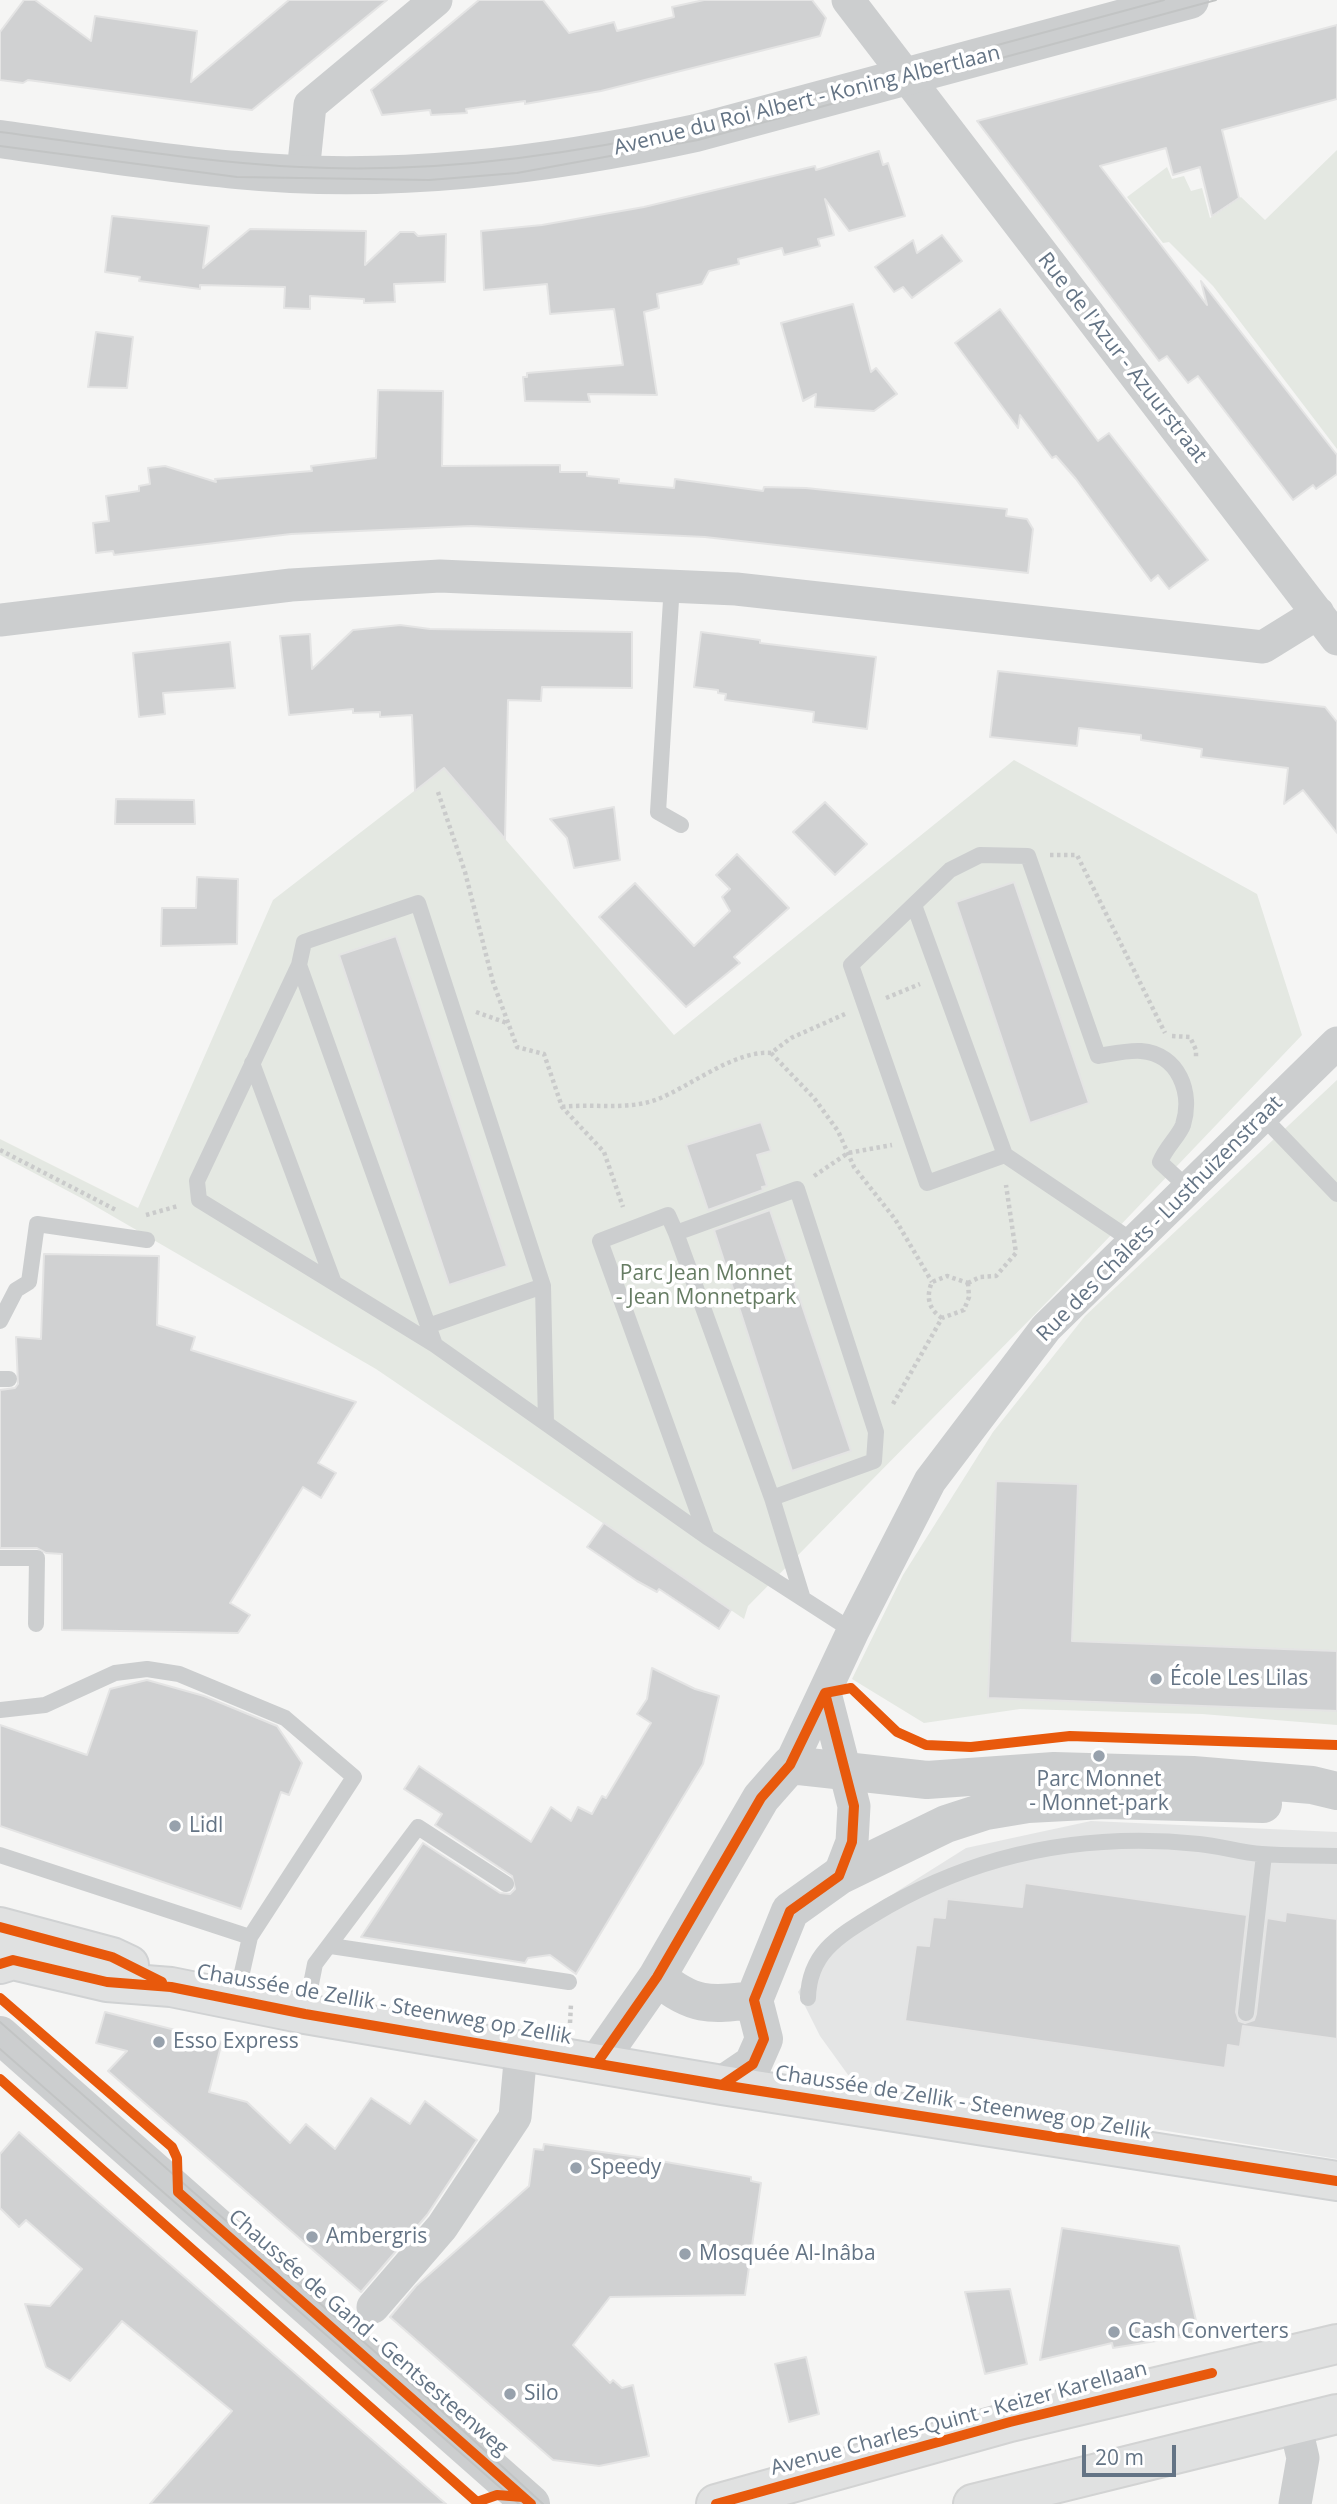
<!DOCTYPE html>
<meta charset="utf-8">
<style>
body{margin:0}
#map{position:relative;width:1337px;height:2504px;overflow:hidden;background:#f5f5f4;font-family:"Open Sans",sans-serif}
canvas{display:block}
.scale{position:absolute;left:1082px;top:2445px;width:94px;height:32px;box-sizing:border-box;border:4px solid #647485;border-top:0;padding-left:9px;font-size:21px;line-height:24px;white-space:nowrap;color:#647485;-webkit-text-stroke:5px #fff;paint-order:stroke}
</style>
<div id="map">
<canvas width="1337" height="2504"></canvas>
<div class="scale">20 m</div>
</div>
<script>
const context = document.querySelector('canvas').getContext('2d');
context.lineJoin = 'round';
function paint(path, color) { context.fillStyle = color; context.fill(path, 'evenodd'); }
function trace(path, color, width, dash) { context.strokeStyle = color; context.lineWidth = width; context.lineCap = dash ? 'butt' : 'round'; context.setLineDash(dash || []); context.stroke(path); }
function drawText(font, color, halo, rows, align = 'center') {
  context.font = font + ' "Open Sans",sans-serif'; context.lineWidth = 7; context.setLineDash([]); context.textBaseline = 'middle'; context.strokeStyle = halo; context.fillStyle = color; for (const [text, x, y, turn = 0] of rows) {
    context.save(); context.translate(x, y); context.rotate((+turn || 0) * Math.PI / 180); context.textAlign = isNaN(turn) ? turn : align; if (halo) context.strokeText(text, 0, 0); context.fillText(text, 0, 0); context.restore();
  }
}
paint(new Path2D(`
 M 1091,1821 L 1337,1832 L 1337,2159 L 851,2079 L 820,2036 L 798,1992 L 839,1928 L 966,1848 Z`), '#e4e5e5');
paint(new Path2D(`
 M 1337,150 L 1337,449 L 1213,286 L 1169,242 L 1163,243 L 1127,197 L 1167,167 L 1172,179 L 1184,176 L 1191,191 L 1202,188 L 1210,218 L 1241,197 L 1265,220 Z
 M 1014,760 L 1257,894 L 1302,1035 L 1049,1300 L 748,1606 L 744,1619 L 376,1369 L 83,1199 L 0,1155 L 0,1139 L 138,1208 L 273,900 L 444,768 L 674,1035 Z
 M 1337,1080 L 1337,1725 L 1202,1714 L 1020,1709 L 924,1723 L 852,1679 L 903,1575 L 993,1432 L 1085,1316 Z`), '#e4e8e2');
const building = new Path2D(`
 M 24,0 L 35,0 L 91,41 L 95,16 L 197,31 L 191,82 L 289,0 L 387,0 L 252,110 L 28,80 L 23,83 L 0,80 L 0,32 Z
 M 479,0 L 543,0 L 569,33 L 614,22 L 617,31 L 674,17 L 672,7 L 704,0 L 812,0 L 826,18 L 820,36 L 601,91 L 525,104 L 525,101 L 466,109 L 467,113 L 431,115 L 430,110 L 382,115 L 371,90 Z
 M 1337,25 L 1337,99 L 1222,130 L 1239,198 L 1212,216 L 1200,167 L 1173,175 L 1166,148 L 1100,166 L 1207,305 L 1201,281 L 1337,455 L 1337,474 L 1316,489 L 1313,485 L 1293,500 L 1198,376 L 1188,383 L 1167,356 L 1159,361 L 977,121 Z
 M 879,151 L 883,165 L 888,163 L 905,216 L 849,231 L 825,199 L 834,235 L 818,239 L 820,246 L 784,255 L 782,248 L 738,259 L 739,264 L 709,271 L 702,284 L 657,294 L 659,308 L 644,312 L 657,395 L 588,394 L 590,402 L 525,401 L 523,377 L 527,377 L 527,373 L 623,365 L 614,309 L 550,314 L 547,284 L 484,290 L 481,231 L 542,225 L 644,207 L 815,166 L 816,170 Z
 M 112,216 L 209,226 L 203,268 L 250,229 L 366,231 L 365,265 L 400,232 L 414,232 L 418,236 L 446,234 L 445,282 L 394,284 L 395,302 L 364,303 L 364,299 L 310,296 L 310,309 L 284,308 L 285,287 L 200,285 L 200,289 L 139,281 L 140,277 L 105,272 Z
 M 942,235 L 962,261 L 912,298 L 903,287 L 894,292 L 875,267 L 913,240 L 917,253 Z
 M 853,304 L 871,372 L 876,368 L 897,394 L 874,411 L 815,407 L 816,394 L 803,401 L 781,323 Z
 M 1000,309 L 1098,441 L 1109,433 L 1208,560 L 1169,589 L 1158,575 L 1151,581 L 1076,479 L 1056,456 L 1052,458 L 1020,415 L 1018,428 L 955,343 Z
 M 96,332 L 133,337 L 127,388 L 88,387 Z
 M 378,390 L 443,391 L 442,466 L 560,465 L 560,472 L 587,472 L 587,476 L 619,479 L 619,483 L 674,488 L 675,479 L 763,491 L 764,487 L 806,488 L 1007,509 L 1006,516 L 1027,519 L 1033,529 L 1028,573 L 705,537 L 471,526 L 291,534 L 114,555 L 113,551 L 96,553 L 93,523 L 109,521 L 106,496 L 139,491 L 139,486 L 150,484 L 148,468 L 165,466 L 216,482 L 215,479 L 312,471 L 311,466 L 376,458 Z
 M 400,625 L 430,629 L 632,632 L 632,688 L 542,687 L 541,701 L 508,700 L 505,839 L 444,768 L 415,791 L 412,715 L 380,717 L 380,712 L 353,713 L 353,709 L 289,715 L 280,636 L 310,634 L 312,669 L 353,630 Z
 M 701,632 L 760,640 L 760,643 L 876,657 L 867,729 L 813,722 L 814,712 L 725,700 L 726,694 L 718,693 L 718,690 L 694,687 Z
 M 230,642 L 235,688 L 163,693 L 165,714 L 139,717 L 133,653 Z
 M 998,671 L 1325,707 L 1337,722 L 1337,833 L 1303,790 L 1284,804 L 1288,768 L 1201,757 L 1202,749 L 1141,740 L 1141,735 L 1079,728 L 1077,746 L 990,737 Z
 M 116,799 L 194,800 L 195,824 L 115,824 Z
 M 825,802 L 867,844 L 835,875 L 793,832 Z
 M 614,807 L 620,860 L 574,868 L 567,838 L 550,819 Z
 M 737,854 L 789,908 L 734,957 L 740,963 L 686,1007 L 599,917 L 635,883 L 694,946 L 730,911 L 722,897 L 730,889 L 716,875 Z
 M 197,877 L 238,879 L 237,944 L 161,946 L 162,908 L 196,908 Z
 M 1014,882 L 1089,1103 L 1030,1123 L 956,902 Z
 M 396,936 L 507,1266 L 449,1285 L 339,955 Z
 M 761,1122 L 771,1151 L 757,1155 L 767,1186 L 762,1187 L 763,1190 L 708,1210 L 686,1145 Z
 M 770,1210 L 851,1451 L 792,1471 L 714,1230 Z
 M 44,1254 L 159,1256 L 157,1325 L 195,1337 L 191,1350 L 356,1402 L 318,1463 L 336,1473 L 321,1498 L 303,1487 L 230,1603 L 250,1615 L 238,1633 L 62,1630 L 62,1554 L 46,1553 L 37,1548 L 0,1548 L 0,1390 L 15,1388 L 18,1384 L 16,1337 L 41,1339 Z
 M 996,1481 L 1078,1484 L 1072,1641 L 1337,1651 L 1337,1711 L 988,1698 Z
 M 604,1523 L 731,1610 L 719,1629 L 659,1589 L 657,1592 L 637,1581 L 587,1547 Z
 M 652,1668 L 695,1689 L 719,1696 L 703,1764 L 576,1974 L 550,1955 L 528,1958 L 525,1963 L 361,1937 L 423,1843 L 500,1893 L 510,1894 L 515,1889 L 512,1876 L 435,1825 L 442,1814 L 404,1789 L 419,1766 L 531,1842 L 551,1807 L 571,1821 L 578,1807 L 592,1814 L 602,1796 L 606,1798 L 651,1723 L 637,1714 L 647,1699 Z
 M 147,1680 L 204,1696 L 277,1726 L 302,1763 L 289,1795 L 281,1792 L 241,1909 L 0,1826 L 0,1725 L 87,1755 L 110,1689 Z
 M 1025,1883 L 1247,1915 L 1236,2012 L 1239,2021 L 1245,2023 L 1254,2020 L 1256,2014 L 1267,1918 L 1285,1921 L 1286,1912 L 1337,1919 L 1337,2039 L 1243,2026 L 1240,2047 L 1228,2045 L 1225,2068 L 905,2021 L 916,1945 L 929,1946 L 933,1917 L 945,1918 L 947,1899 L 1022,1907 Z
 M 105,2012 L 222,2042 L 209,2092 L 247,2102 L 290,2143 L 306,2124 L 335,2149 L 371,2098 L 410,2124 L 425,2101 L 477,2140 L 427,2215 L 361,2292 L 108,2071 L 127,2051 L 96,2043 Z
 M 19,2132 L 90,2195 L 446,2504 L 150,2504 L 232,2411 L 122,2321 L 70,2381 L 46,2367 L 25,2304 L 50,2306 L 82,2269 L 26,2220 L 19,2227 L 0,2208 L 0,2154 Z
 M 544,2144 L 638,2157 L 751,2177 L 751,2181 L 761,2183 L 745,2295 L 610,2297 L 573,2345 L 610,2383 L 613,2380 L 622,2388 L 633,2385 L 649,2456 L 599,2466 L 553,2460 L 390,2317 L 416,2286 L 529,2186 L 534,2149 L 543,2150 Z
 M 1062,2228 L 1179,2246 L 1199,2334 L 1113,2348 L 1112,2343 L 1040,2360 Z
 M 1010,2289 L 1027,2364 L 985,2374 L 965,2292 Z
 M 806,2357 L 819,2414 L 789,2422 L 775,2364 Z`);
paint(building, '#d0d1d2');
trace(building, '#e4e4e4', 2);
const secondary = new Path2D(`
 M 0,1927 L 112,1957 L 129,1965
 M 0,1964 L 13,1960 L 107,1982 L 171,1987 L 305,2014 L 722,2085 L 1337,2181`);
const primary = new Path2D(`
 M 716,2504 L 1010,2422 L 1337,2344
 M 973,2504 L 1337,2414`);
trace(secondary, '#d0d2d3', 42);
trace(primary, '#d2d3d3', 42);
trace(new Path2D(`
 M 438,792 L 465,872 L 493,982 L 517,1047 L 544,1054 L 562,1107 L 604,1152 L 623,1207
 M 1050,855 L 1077,855 L 1165,1033
 M 886,998 L 920,984
 M 476,1012 L 507,1023
 M 1172,1036 L 1190,1037 L 1196,1050 L 1196,1058
 M 771,1053 L 814,1098 L 838,1131 L 854,1167 L 895,1219 L 932,1282
 M 562,1107 C 594,1103 627,1111 658,1099 C 691,1086 735,1050 771,1053 L 791,1038 L 845,1014
 M 0,1150 L 116,1210
 M 814,1176 L 848,1153 L 892,1145
 M 146,1215 L 178,1206
 M 968,1283 L 980,1277 L 996,1276 L 1016,1253 L 1006,1185
 M 942,1318 C 928,1309 926,1296 932,1282 L 947,1276 L 968,1283
 M 893,1404 L 942,1318 L 964,1310 L 969,1297 L 968,1283
 M 570,2023 L 571,2004`), '#cacbcb', 4.5, [3.5, 3.5]);
trace(new Path2D(`
 M 672,584 L 658,812 L 681,825
 M 914,905 L 1005,1155
 M 299,965 L 435,1345 L 707,1537 L 853,1631
 M 252,1063 L 334,1283
 M 1264,1118 L 1337,1194
 M 676,1233 L 668,1215 L 600,1241 L 707,1537
 M 1134,1242 L 1005,1155 L 927,1183 L 851,965 L 950,870 L 980,855 L 1028,856 L 1098,1056 C 1111,1054 1128,1050 1141,1051 C 1179,1054 1193,1093 1183,1125 C 1179,1136 1166,1147 1160,1162 L 1189,1189
 M 0,1321 L 16,1290 L 29,1282 L 37,1224 L 147,1240
 M 428,1326 L 543,1286
 M 435,1345 L 199,1200 L 197,1181 L 299,965 L 304,942 L 418,903 L 543,1286 L 546,1423
 M 0,1379 L 9,1379
 M 772,1498 L 874,1461 L 876,1432 L 797,1189 L 676,1233 L 772,1498 L 803,1599
 M 0,1558 L 37,1558 L 36,1624
 M 0,1710 L 45,1705 L 115,1673 L 147,1669 L 179,1674 L 285,1718 L 354,1777 L 250,1937 L 236,1999
 M 0,1855 L 250,1937
 M 331,1946 L 569,1982
 M 808,1998 C 809,1953 839,1936 873,1915 C 973,1854 1082,1832 1199,1844 C 1221,1846 1241,1853 1262,1854 C 1287,1856 1312,1855 1337,1856
 M 1246,2013 L 1264,1855
 M 305,2014 L 315,1964 L 418,1827 L 506,1884`), '#cccecf', 16);
trace(new Path2D(`
 M 848,0 L 1337,639
 M 303,173 L 310,105 L 436,0
 M 0,620 L 291,585 L 440,576 L 736,589 L 1263,647 L 1318,613
 M 825,1693 L 854,1806 L 852,1842 L 839,1876
 M 790,1765 L 853,1631 L 930,1481 L 1046,1328 L 1337,1043
 M 373,2307 L 442,2227 L 515,2117 L 521,2051
 M 1295,2424 L 1303,2458 L 1295,2504`), '#cccecf', 33);
trace(new Path2D(`
 M 0,139 C 79,150 158,163 237,170 C 391,185 545,166 696,133 L 1190,0
 M 657,1977 C 693,2007 709,2005 754,2000
 M 0,2035 L 531,2504
 M 597,2063 L 657,1977 L 761,1798 L 790,1765 L 927,1780 L 1054,1771 L 1193,1775 L 1312,1785 L 1337,1791
 M 722,2085 L 753,2064 L 764,2039 L 754,2000 L 790,1911 L 839,1876 L 946,1824 L 986,1811 L 1028,1804 L 1105,1800 L 1263,1804`), '#cccecf', 38);
trace(secondary, '#e0e1e1', 38);
trace(primary, '#e0e1e1', 38);
trace(new Path2D(`
 M 0,132 C 100,145 200,162 300,167 C 432,174 566,156 694,127 L 1164,0
 M 0,146 L 237,177 L 429,180 L 517,173 L 698,140 L 1216,0
 M 0,2022 L 432,2402 L 543,2504
 M 0,2049 L 519,2504`), '#c2c4c4', 2);
trace(new Path2D(`
 M 825,1693 L 851,1688 L 897,1732 L 926,1745 L 971,1747 L 1070,1736 L 1337,1745
 M 0,1927 L 112,1957 L 162,1982
 M 0,1964 L 13,1960 L 107,1982 L 171,1987 L 305,2014 L 722,2085 L 1337,2181
 M 0,1998 L 172,2147 L 177,2158 L 178,2192 L 531,2504
 M 597,2063 L 657,1977 L 761,1798 L 790,1765 L 825,1693
 M 0,2079 L 477,2502 L 497,2495 L 523,2497
 M 722,2085 L 753,2064 L 764,2039 L 754,2000 L 790,1911 L 839,1876 L 852,1842 L 854,1806 L 825,1693
 M 716,2504 L 1010,2422 L 1212,2373`), '#e8590c', 10);
for (const [x, y, r, color] of [
 [1156,1679,7,"#97a1ac"],
 [1099,1756,7,"#97a1ac"],
 [175,1826,7,"#97a1ac"],
 [159,2042,7,"#97a1ac"],
 [576,2168,7,"#97a1ac"],
 [312,2237,7,"#97a1ac"],
 [685,2254,7,"#97a1ac"],
 [1114,2332,7,"#97a1ac"],
 [510,2394,7,"#97a1ac"]
]) { const dot = new Path2D(); dot.arc(x, y, r, 0, 2 * Math.PI); context.fillStyle = color; context.fill(dot); trace(dot, '#fff', 2.5); }
drawText('21px', '#647485', '#fff', [
 ["Avenue du Roi Albert - Koning Albertlaan",807,101,-14],
 ["Rue de l'Azur - Azuurstraat",1122,358,52],
 ["Rue des Châlets - Lusthuizenstraat",1160,1219,-45],
 ["Chaussée de Zellik - Steenweg op Zellik",384,2005,10],
 ["Chaussée de Zellik - Steenweg op Zellik",963,2103,9],
 ["Chaussée de Gand - Gentsesteenweg",368,2333,41],
 ["Avenue Charles-Quint - Keizer Karellaan",959,2419,-15]
]);
drawText('21px', '#667c63', '#fff', [
 ["Parc Jean Monnet",706,1274],
 ["- Jean Monnetpark",706,1298]
]);
drawText('21px', '#647485', '#fff', [
 ["École Les Lilas",1170,1679],
 ["Parc Monnet",1099,1780,"center"],
 ["- Monnet-park",1099,1804,"center"],
 ["Lidl",189,1826],
 ["Esso Express",173,2042],
 ["Speedy",590,2168],
 ["Ambergris",326,2237],
 ["Mosquée Al-Inâba",699,2254],
 ["Cash Converters",1128,2332],
 ["Silo",524,2394]
], 'left');
</script>
